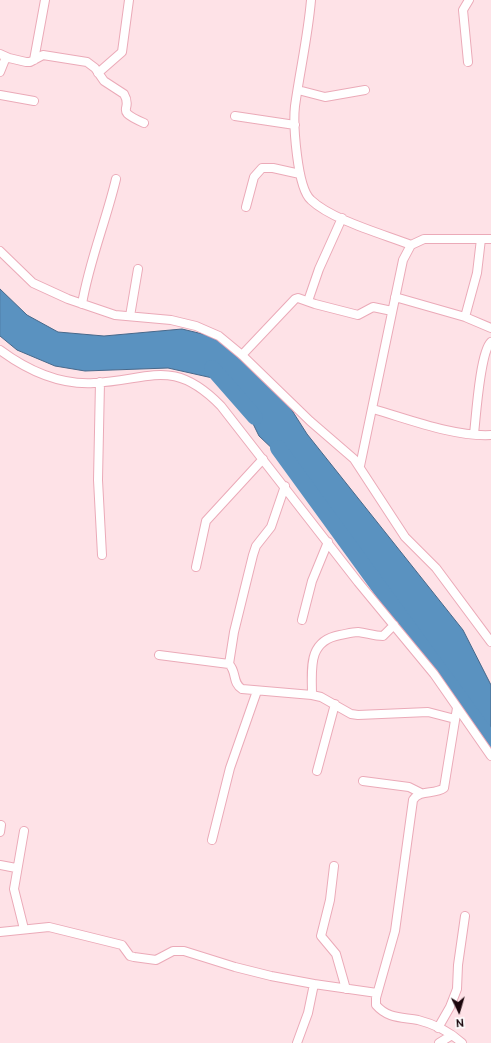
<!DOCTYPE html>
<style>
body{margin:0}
#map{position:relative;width:491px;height:1043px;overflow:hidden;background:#fee2e7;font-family:Ubuntu,sans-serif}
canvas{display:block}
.north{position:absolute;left:439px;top:991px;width:40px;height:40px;-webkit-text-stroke:3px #fff;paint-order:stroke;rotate:175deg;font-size:11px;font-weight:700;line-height:16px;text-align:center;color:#1b060c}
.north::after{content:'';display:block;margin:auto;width:14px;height:18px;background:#1b060c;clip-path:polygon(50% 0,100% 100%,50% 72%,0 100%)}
</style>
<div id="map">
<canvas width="491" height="1043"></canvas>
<div class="north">N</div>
</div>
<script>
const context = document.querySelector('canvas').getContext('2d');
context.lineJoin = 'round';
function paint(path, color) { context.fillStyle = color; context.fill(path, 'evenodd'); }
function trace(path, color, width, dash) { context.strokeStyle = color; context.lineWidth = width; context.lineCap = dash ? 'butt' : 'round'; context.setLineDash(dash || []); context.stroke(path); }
const water = new Path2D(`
 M 0,289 L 27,315 L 58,332 L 104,336 L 182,329 L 211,336 L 227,346 L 286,401 L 307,434 L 463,630 L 491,685 L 491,733 L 296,471 L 259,436 L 236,389 L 217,379 L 168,368 L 85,371 L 55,366 L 17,350 L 0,336 Z`);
paint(water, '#5a92c0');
trace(water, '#47688a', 1);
trace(new Path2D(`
 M 212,368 L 255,417
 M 278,448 L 491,741`), '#5a92c0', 16);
const street = new Path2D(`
 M 311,0 C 308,36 300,70 295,106 C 293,124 297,188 311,200 C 332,220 383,234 411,245
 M 0,54 L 9,58 L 26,62 L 30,62 L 43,55 L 87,62 L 95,68 L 104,81 L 124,94 C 134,111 112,109 144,123
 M 34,60 L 45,0
 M 468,62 L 463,10 L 469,0
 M 0,72 L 6,57
 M 98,73 L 122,52 L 129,0
 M 298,90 L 325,97 L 365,90
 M 0,95 L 34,101
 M 235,116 L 295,125
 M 246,207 L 254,177 L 262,168 L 273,168 L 300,174
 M 0,251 L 33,283 L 68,299 L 115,315 L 171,320 L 196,326 L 219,336 L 242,355 L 310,421 L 354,459 L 405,537 L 436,568 L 491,642
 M 395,297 L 465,317 L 491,328
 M 308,301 L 319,269 L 342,218
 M 82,304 C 89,262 106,221 116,179
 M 130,316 L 138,269
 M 465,317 L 477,273 L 481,239
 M 0,350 C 27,370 60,385 94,383 C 151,380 173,357 221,406 L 358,582 L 434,674 L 491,756
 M 242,355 L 295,299 L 298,298 L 315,304 L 358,315 L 373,307 L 392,311
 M 100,382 L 98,480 L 102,555
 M 373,409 C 408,419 454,437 491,435
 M 474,434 C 476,417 480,352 491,342
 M 360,466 L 403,260 L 411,245 L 424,239 L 491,239
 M 196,567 L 206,521 L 263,459
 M 302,620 L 312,581 L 328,542
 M 159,655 L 229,664 C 237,672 232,683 242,689 L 312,695 L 321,697 L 351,714 L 358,715 L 428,712 L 455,719
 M 229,664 L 234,632 L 253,555 L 256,546 L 271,527 L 285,486
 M 312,695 C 312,669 307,641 340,635 C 346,634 352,632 358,632 C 367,633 374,636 383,636 L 394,625
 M 457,708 L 444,788 C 434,795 420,789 413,800 L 395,931 L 376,998 L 376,1005 C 388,1019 402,1017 418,1020 C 434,1024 450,1032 462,1043
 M 317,771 L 335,704
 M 363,781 L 409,787 L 421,793
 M 0,832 L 1,825
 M 212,840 L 230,768 L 257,691
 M 0,865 L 16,868
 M 334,866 L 330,900 L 321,936 L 336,954 L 346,989
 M 24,929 L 14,889 L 24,831
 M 0,932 L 49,927 L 122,945 L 130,956 L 134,957 L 156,960 L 173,951 L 184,951 L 235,967 L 271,976 L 314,984 L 377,993
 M 438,1028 L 450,1007 L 457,989 L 458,965 L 465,916
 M 297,1043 L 308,1013 L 314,984
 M 439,1043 L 452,1035`);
trace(street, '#ebaab8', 10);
trace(street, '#fff', 8);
</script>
